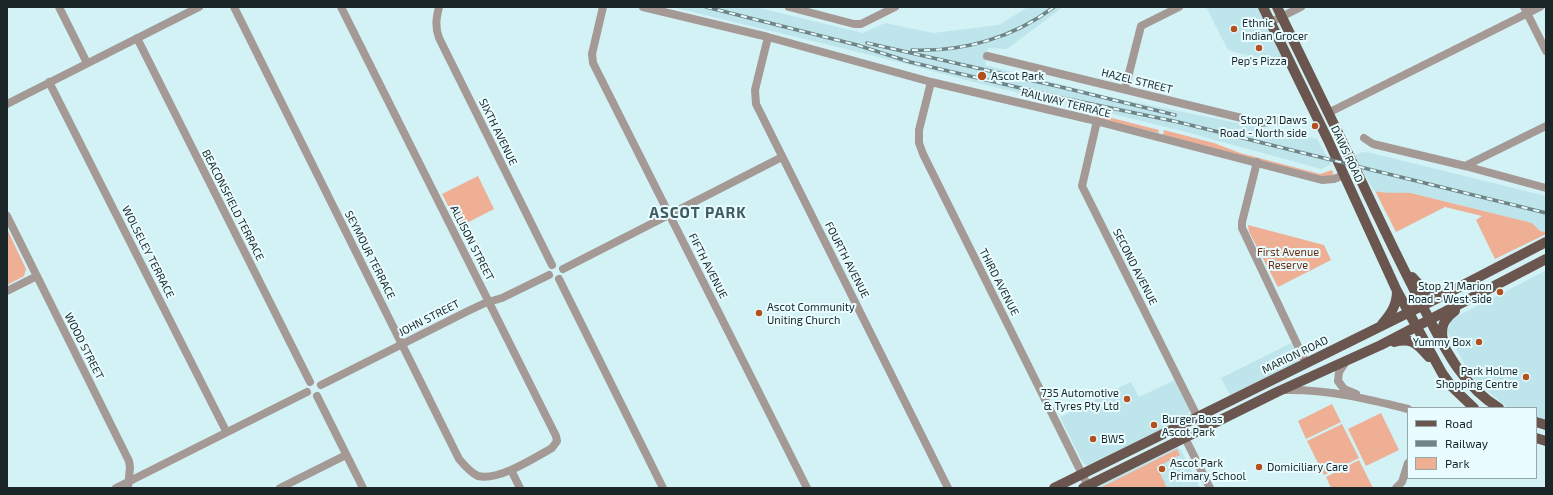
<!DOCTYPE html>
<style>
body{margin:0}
#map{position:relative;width:1553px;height:495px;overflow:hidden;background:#d2f2f6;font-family:"Exo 2",sans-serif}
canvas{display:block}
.frame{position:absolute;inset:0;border:8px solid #1a2628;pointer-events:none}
.legend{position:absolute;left:1407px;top:407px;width:130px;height:72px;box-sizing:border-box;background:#e9fcff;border:1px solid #96a6a9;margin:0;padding:5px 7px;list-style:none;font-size:12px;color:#1a2628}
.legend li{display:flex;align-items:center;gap:8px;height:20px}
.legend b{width:20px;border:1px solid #96a6a9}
</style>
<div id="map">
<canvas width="1553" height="495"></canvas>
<div class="frame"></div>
<ul class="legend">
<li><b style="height:5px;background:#6a564e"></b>Road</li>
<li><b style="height:5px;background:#6e8487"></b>Railway</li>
<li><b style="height:11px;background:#eeaf95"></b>Park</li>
</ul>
</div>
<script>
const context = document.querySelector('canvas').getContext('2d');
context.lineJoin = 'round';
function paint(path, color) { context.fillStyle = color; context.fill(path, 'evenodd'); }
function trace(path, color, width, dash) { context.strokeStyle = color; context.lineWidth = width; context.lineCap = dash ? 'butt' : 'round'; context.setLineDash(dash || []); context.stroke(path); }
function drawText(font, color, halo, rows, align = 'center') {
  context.font = font + ' "Exo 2",sans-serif'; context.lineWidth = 4; context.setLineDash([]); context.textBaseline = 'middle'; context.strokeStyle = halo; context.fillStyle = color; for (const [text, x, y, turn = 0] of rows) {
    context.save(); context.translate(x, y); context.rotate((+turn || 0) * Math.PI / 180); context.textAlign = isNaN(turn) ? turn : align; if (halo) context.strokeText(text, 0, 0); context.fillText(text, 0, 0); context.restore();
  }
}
paint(new Path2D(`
 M 672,7 L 755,7 L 863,33 L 885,23 L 933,33 L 999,25 L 1028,7 L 1063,7 L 1007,49 L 988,48 L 985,65 L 1109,97 L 1317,139 L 1331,164 L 1321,169 L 1186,132 L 1097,110 L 989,86 L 891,60 Z
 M 1206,7 L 1259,7 L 1288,67 L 1228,50 Z
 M 1362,152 L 1371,153 L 1546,196 L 1546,232 L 1540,231 L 1532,223 L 1411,193 L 1383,193 L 1373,190 L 1355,155 Z
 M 1545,271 L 1546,272 L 1546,421 L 1536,418 L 1536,408 L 1508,408 L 1472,378 L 1447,331 L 1452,319 Z
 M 1293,342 L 1300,356 L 1297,363 L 1230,395 L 1221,378 Z
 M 1175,380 L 1190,411 L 1186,419 L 1089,467 L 1083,463 L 1060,417 L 1131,382 L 1139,397 Z
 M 1177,447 L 1181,450 L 1200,488 L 1094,488 Z`), '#bde5eb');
paint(new Path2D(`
 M 1096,114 L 1159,130 L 1158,133 L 1095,118 Z
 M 1164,130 L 1214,143 L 1240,153 L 1320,174 L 1332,170 L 1334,175 L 1325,177 L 1163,135 Z
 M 478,176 L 494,209 L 459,227 L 442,194 Z
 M 1375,191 C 1387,194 1399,192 1411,193 L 1532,223 L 1540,231 L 1546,232 L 1546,234 L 1495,259 L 1476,220 L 1482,216 L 1445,207 L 1396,232 Z
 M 1248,225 L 1324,245 L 1331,260 L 1278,287 L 1249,232 Z
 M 7,229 L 26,269 L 24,276 L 7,285 Z
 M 1332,404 L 1341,422 L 1306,439 L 1298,421 Z
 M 1381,413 L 1399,450 L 1366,466 L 1348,429 Z
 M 1342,424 L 1359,458 L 1324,475 L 1307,441 Z
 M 1177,449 L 1180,455 L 1157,467 L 1167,488 L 1100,488 Z
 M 1359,460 L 1373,488 L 1331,488 L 1326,477 Z`), '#eeaf95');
trace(new Path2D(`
 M 59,7 L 87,63
 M 234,7 L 459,459 C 464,465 471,473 478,476 C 499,481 534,458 552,448 L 557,441 L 556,436 L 341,7
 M 439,7 C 436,19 435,27 439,38 L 552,265
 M 603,7 L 592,54 L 593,63 L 807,488
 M 643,7 L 768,37 L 931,82 L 1088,119 L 1322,180 L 1334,179 L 1344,175
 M 789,7 L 854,24 L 861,24 L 895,7
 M 1524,7 L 1546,51
 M 1271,22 L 1301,7
 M 768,37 L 755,90 L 756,104 L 948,488
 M 137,38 L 310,382
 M 987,56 L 1262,123 L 1281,120
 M 49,82 L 226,431
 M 931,82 L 919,130 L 919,143 L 923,154 L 1088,486
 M 1125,89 L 1141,26 L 1179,7
 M 7,104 L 199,7
 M 1328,113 L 1540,7
 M 1097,121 L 1082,186 L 1197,416
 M 1364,138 L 1373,144 L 1465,166 L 1546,188
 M 1257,162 L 1242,222 L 1242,228 L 1306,363
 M 1465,166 L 1546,126
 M 7,216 L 129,461 L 130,467 L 128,488
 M 563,269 L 782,157
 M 559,279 L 663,488
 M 7,291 L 37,276
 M 1347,360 L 1339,372 L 1338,381 L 1344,389 L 1356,394
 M 321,385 L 468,311 L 485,303 L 502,298 L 549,275
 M 1285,390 C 1327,389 1368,399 1408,409
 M 317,396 L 363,488
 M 1179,426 L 1210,488
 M 511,470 L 520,488
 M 116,488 L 307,392
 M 280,488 L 346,455
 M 1396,488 L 1402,482 L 1408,463`), '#a49994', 8);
trace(new Path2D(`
 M 1263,7 L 1328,140 L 1397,291 L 1442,373 L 1452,387 L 1474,408
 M 1277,7 C 1304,62 1331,118 1358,174 C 1379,219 1400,263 1423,307 C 1443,345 1461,385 1499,408
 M 1412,277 L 1425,291 L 1442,296
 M 1382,324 C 1391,314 1397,305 1397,291
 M 1443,340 C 1440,327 1444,319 1455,311
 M 1394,342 C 1412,337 1417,344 1429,357
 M 1536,422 L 1546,425
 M 1536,438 L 1546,441
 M 1054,488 L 1442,296 L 1546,242
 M 1083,488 L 1277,392 L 1381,345 L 1546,259`), '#6a564e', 10);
const rail = new Path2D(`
 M 706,7 L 857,45 L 910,62 L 1063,98 L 1178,122 L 1546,213
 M 867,43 L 1065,88 L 1175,115
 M 912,50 C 963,52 1013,38 1054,7`);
trace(rail, '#6e8487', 3.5);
trace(rail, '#e9fcff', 2, [6]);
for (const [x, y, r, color] of [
 [1234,29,4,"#b44f1f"],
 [1259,48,4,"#b44f1f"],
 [982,76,5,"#b44f1f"],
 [1315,126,4,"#b44f1f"],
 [1500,292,4,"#b44f1f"],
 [759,313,4,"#b44f1f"],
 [1479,342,4,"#b44f1f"],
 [1526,377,4,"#b44f1f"],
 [1127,399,4,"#b44f1f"],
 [1154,425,4,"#b44f1f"],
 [1093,439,4,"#b44f1f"],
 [1259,467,4,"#b44f1f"],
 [1162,469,4,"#b44f1f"]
]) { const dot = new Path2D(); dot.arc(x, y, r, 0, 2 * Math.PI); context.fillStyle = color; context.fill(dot); trace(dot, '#e9fcff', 1.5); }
drawText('11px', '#1a2628', '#e9fcff', [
 ["Ethnic",1242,23],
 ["Indian Grocer",1242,36],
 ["Pep's Pizza",1259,61,"center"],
 ["Ascot Park",991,76],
 ["Stop 21 Daws",1307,120,"right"],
 ["Road - North side",1307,133,"right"],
 ["Stop 21 Marion",1492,286,"right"],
 ["Road - West side",1492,299,"right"],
 ["Ascot Community",767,307],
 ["Uniting Church",767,320],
 ["Yummy Box",1471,342,"right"],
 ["Park Holme",1518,371,"right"],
 ["Shopping Centre",1518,384,"right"],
 ["735 Automotive",1119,393,"right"],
 ["& Tyres Pty Ltd",1119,406,"right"],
 ["Burger Boss",1162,419],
 ["Ascot Park",1162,432],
 ["BWS",1101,439],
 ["Ascot Park",1170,463],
 ["Primary School",1170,476],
 ["Domiciliary Care",1267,467]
], 'left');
drawText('11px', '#1a2628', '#e9fcff', [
 ["HAZEL STREET",1137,81,14],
 ["RAILWAY TERRACE",1066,103,14],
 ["SIXTH AVENUE",498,132,64],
 ["DAWS ROAD",1347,154,65],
 ["BEACONSFIELD TERRACE",233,205,63],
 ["ALLISON STREET",472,243,63],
 ["WOLSELEY TERRACE",148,252,63],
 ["SEYMOUR TERRACE",370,255,63],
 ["FOURTH AVENUE",847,260,63],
 ["FIFTH AVENUE",708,266,63],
 ["SECOND AVENUE",1135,267,63],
 ["THIRD AVENUE",999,282,63],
 ["JOHN STREET",429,318,-27],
 ["WOOD STREET",84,346,63],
 ["MARION ROAD",1295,355,-26]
]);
drawText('11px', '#692c0f', '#e9fcff', [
 ["First Avenue",1288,252],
 ["Reserve",1288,265]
]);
context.letterSpacing = '1px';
drawText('bold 15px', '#405b5f', '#e9fcff', [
 ["ASCOT PARK",698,213]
]);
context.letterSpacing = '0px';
</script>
